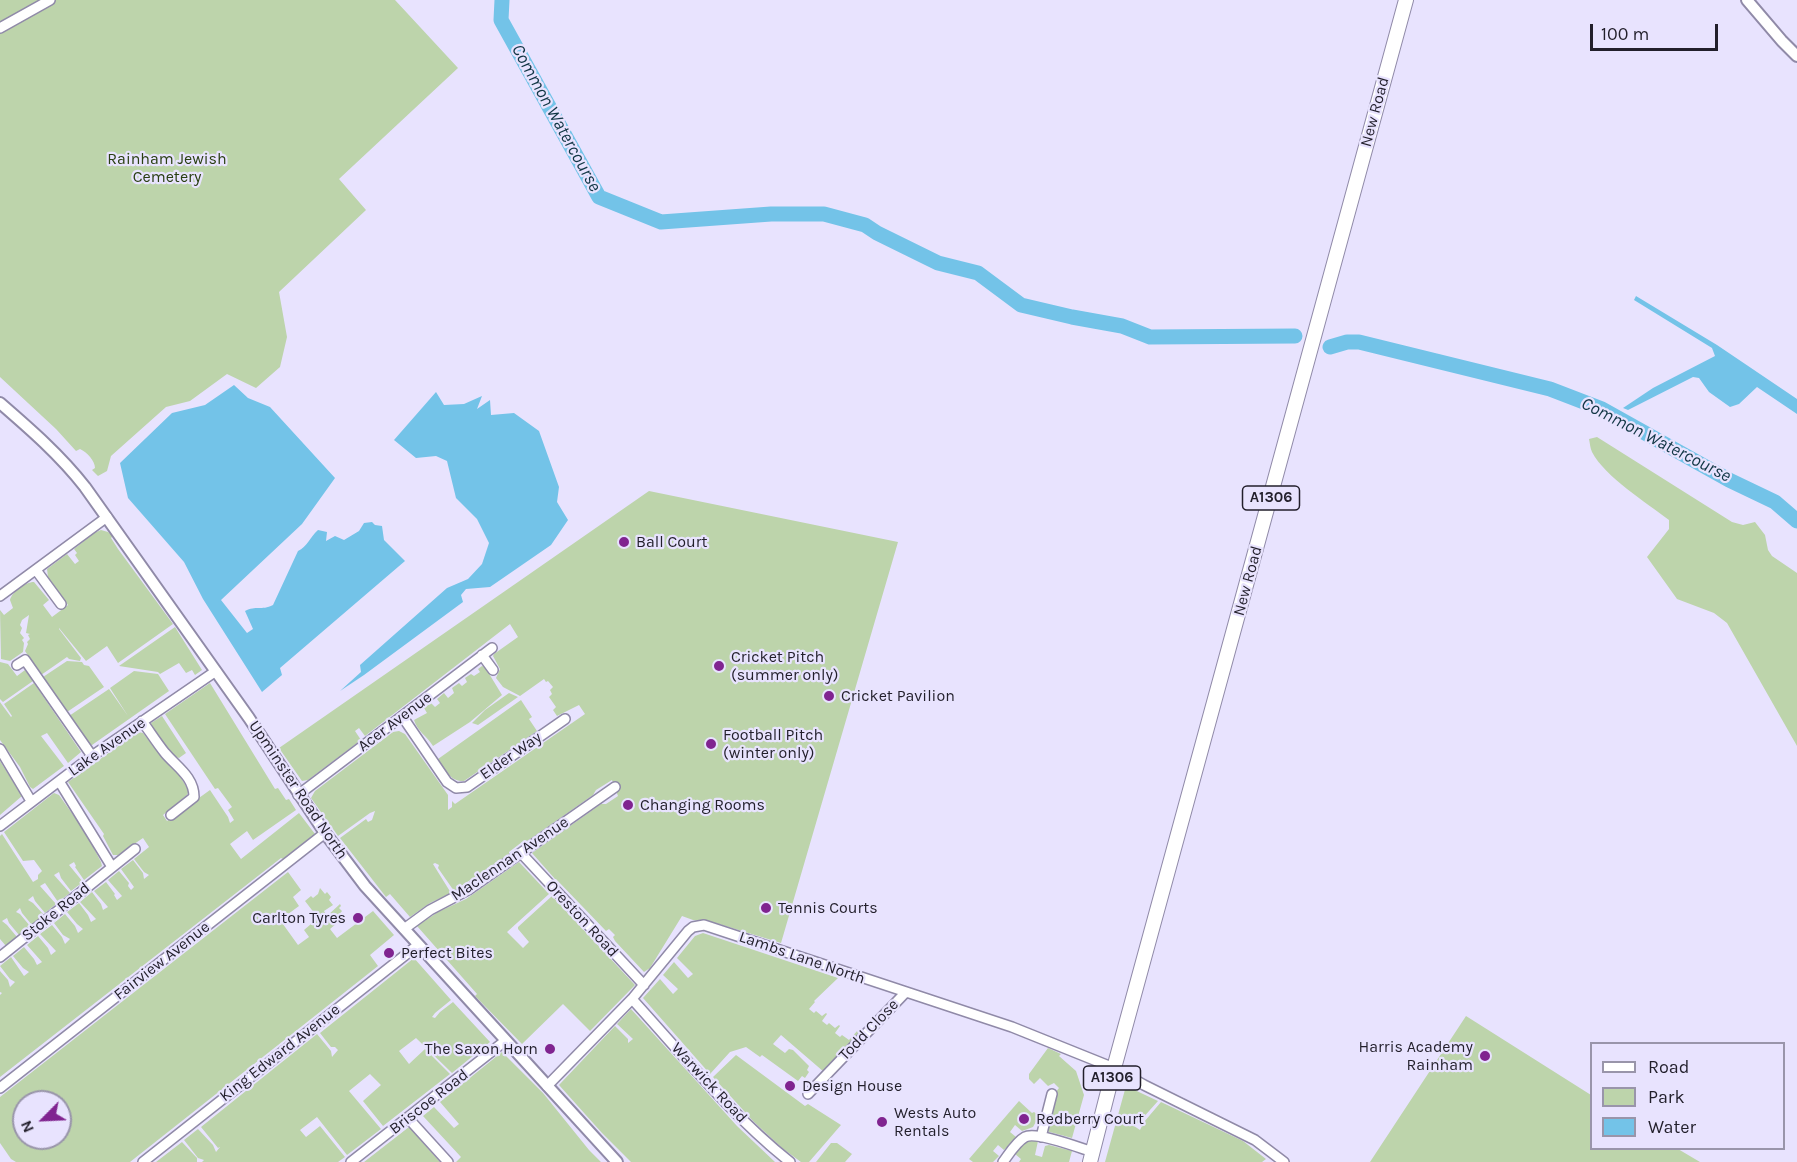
<!DOCTYPE html>
<style>
body{margin:0}
#map{position:relative;width:1797px;height:1162px;overflow:hidden;background:#e8e3fe;font-family:Karla,sans-serif}
canvas{display:block}
.legend{position:absolute;left:1590px;top:1042px;width:195px;height:108px;box-sizing:border-box;background:#e8e3fe;border:2px solid #9995aa;margin:0;padding:8px 10px;list-style:none;font-size:18px;color:#221f2b}
.legend li{display:flex;align-items:center;gap:12px;height:30px}
.legend b{width:30px;border:2px solid #9995aa}
.north{position:absolute;left:12px;top:1090px;width:60px;height:60px;box-sizing:border-box;background:#e8e3fe;border:2px solid #9995aa;border-radius:50%;rotate:246deg;font-size:16px;font-weight:700;line-height:24px;text-align:center;color:#221f2b}
.north::after{content:'';display:block;margin:auto;width:21px;height:27px;background:#802490;clip-path:polygon(50% 0,100% 100%,50% 72%,0 100%)}
.scale{position:absolute;left:1590px;top:24px;width:128px;height:27px;box-sizing:border-box;border:3px solid #221f2b;border-top:0;padding-left:8px;font-size:18px;line-height:21px;white-space:nowrap;color:#221f2b;-webkit-text-stroke:4px #e8e3fe;paint-order:stroke}
</style>
<div id="map">
<canvas width="1797" height="1162"></canvas>
<ul class="legend">
<li><b style="height:8px;background:#fff"></b>Road</li>
<li><b style="height:16px;background:#bdd4ab"></b>Park</li>
<li><b style="height:16px;background:#73c3e8"></b>Water</li>
</ul>
<div class="north">N</div>
<div class="scale">100 m</div>
</div>
<script>
const context = document.querySelector('canvas').getContext('2d');
context.lineJoin = 'round';
function paint(path, color) { context.fillStyle = color; context.fill(path, 'evenodd'); }
function trace(path, color, width, dash) { context.strokeStyle = color; context.lineWidth = width; context.lineCap = dash ? 'butt' : 'round'; context.setLineDash(dash || []); context.stroke(path); }
function drawText(font, color, halo, rows, align = 'center') {
  context.font = font + ' Karla,sans-serif'; context.lineWidth = 4.5; context.setLineDash([]); context.textBaseline = 'middle'; context.strokeStyle = halo; context.fillStyle = color; for (const [text, x, y, turn = 0] of rows) {
    context.save(); context.translate(x, y); context.rotate((+turn || 0) * Math.PI / 180); context.textAlign = isNaN(turn) ? turn : align; if (halo) context.strokeText(text, 0, 0); context.fillText(text, 0, 0); context.restore();
  }
}
paint(new Path2D(`
 M 0,0 L 395,0 L 458,68 L 339,179 L 366,210 L 279,292 L 287,337 L 280,367 L 256,388 L 227,374 L 190,401 L 166,407 L 111,456 L 107,471 L 98,476 L 92,470 L 95,468 C 95,461 87,452 80,449 L 76,451 L 56,429 L 0,377 Z
 M 1597,437 L 1732,522 L 1743,525 L 1755,522 L 1765,535 L 1768,550 L 1772,556 L 1797,573 L 1797,746 L 1727,623 L 1714,613 L 1677,599 L 1647,557 L 1669,529 L 1669,520 C 1647,503 1605,477 1592,452 C 1590,448 1590,443 1589,439 Z
 M 649,491 L 898,542 L 781,943 L 719,924 L 693,920 L 682,916 L 650,968 L 644,972 L 615,941 L 613,937 L 615,935 L 609,929 L 606,931 L 556,879 L 555,879 L 532,853 L 601,804 L 606,804 L 618,796 L 612,780 L 596,790 L 593,795 L 526,842 L 522,842 L 509,852 L 509,854 L 454,891 L 438,868 L 439,865 L 435,863 L 433,864 L 451,893 L 430,903 L 410,917 L 390,894 L 386,897 L 340,838 L 366,819 L 368,822 L 372,820 L 375,811 L 370,813 L 338,836 L 311,798 L 315,791 L 393,732 L 399,731 L 405,734 L 448,795 L 448,810 L 452,807 L 452,801 L 455,804 L 585,714 L 579,705 L 557,716 L 553,710 L 556,707 L 549,697 L 552,694 L 550,690 L 553,687 L 548,681 L 546,682 L 544,679 L 520,696 L 503,687 L 496,678 L 500,669 L 493,656 L 494,654 L 518,637 L 510,624 L 365,736 L 359,728 L 355,731 L 361,740 L 308,780 L 302,781 L 279,748 Z
 M 101,530 L 108,532 L 113,536 L 111,538 L 118,549 L 173,624 L 118,663 L 107,646 L 86,661 L 59,628 L 59,629 L 81,658 L 80,661 L 69,659 L 67,657 L 41,675 L 25,651 L 28,644 L 27,642 L 30,639 L 28,635 L 30,634 L 26,633 L 29,615 L 22,620 L 20,625 L 22,628 L 20,633 L 24,638 L 22,640 L 24,643 L 23,652 L 10,661 L 1,659 L 0,610 L 4,615 L 13,608 L 10,600 C 12,592 25,582 34,582 L 49,600 L 43,605 L 52,617 L 68,605 L 48,577 L 47,569 L 67,554 L 75,564 L 79,561 L 75,555 L 77,553 L 74,549 L 94,533 Z
 M 175,627 L 202,670 L 195,675 L 192,670 L 186,673 L 179,663 L 160,674 L 158,672 L 119,666 Z
 M 67,661 L 82,662 L 84,665 L 89,666 L 104,687 L 67,712 L 43,677 Z
 M 0,662 L 8,664 L 17,676 L 25,670 L 33,681 L 3,702 L 0,699 Z
 M 482,666 L 485,667 L 502,695 L 470,722 L 433,746 C 427,736 417,731 414,720 L 427,713 L 424,708 L 431,703 L 435,707 L 440,703 L 437,699 L 444,693 L 448,698 L 454,693 L 452,688 L 459,683 L 462,686 L 467,682 L 465,678 L 471,674 L 474,676 L 480,672 L 478,669 Z
 M 134,671 L 158,674 L 169,691 L 92,745 L 89,745 L 69,716 L 109,689 L 128,716 L 110,688 Z
 M 34,683 L 81,752 L 68,763 L 47,733 L 41,736 L 64,766 L 33,789 L 30,787 L 20,767 L 0,740 L 0,702 L 11,717 L 12,716 L 4,704 Z
 M 210,683 L 275,789 L 278,788 L 286,800 L 289,799 L 296,810 L 253,840 L 247,831 L 230,844 L 241,859 L 299,813 L 315,834 L 283,859 L 281,858 L 0,1077 L 0,995 L 2,993 L 0,992 L 0,971 L 8,980 L 10,987 L 15,982 L 10,979 L 0,966 L 11,957 L 24,976 L 29,972 L 23,968 L 13,956 L 24,947 L 34,959 L 37,965 L 42,962 L 27,945 L 38,936 L 48,948 L 51,955 L 56,951 L 40,934 L 52,925 L 62,937 L 65,944 L 70,939 L 63,935 L 54,923 L 65,914 L 75,926 L 78,933 L 83,929 L 77,924 L 67,912 L 79,903 L 88,915 L 91,922 L 96,919 L 80,902 L 92,892 L 101,904 L 103,910 L 108,907 L 94,891 L 106,882 L 115,894 L 114,895 L 117,900 L 122,896 L 108,880 L 119,871 L 129,883 L 128,886 L 131,890 L 134,887 L 121,869 L 133,860 L 143,873 L 144,879 L 149,875 L 144,872 L 134,859 L 149,847 L 143,838 L 118,855 L 113,855 L 103,836 L 104,834 L 68,782 L 138,732 L 143,733 L 157,751 L 178,773 L 189,791 L 187,795 L 163,815 L 167,821 L 210,790 L 228,817 L 230,823 L 234,820 L 228,810 L 232,807 L 218,788 L 215,789 L 165,714 Z
 M 509,693 L 518,697 L 478,725 L 472,723 L 485,710 Z
 M 521,700 L 532,717 L 529,719 L 537,731 L 464,781 C 450,782 445,769 438,759 Z
 M 162,716 L 186,753 L 179,758 C 167,754 153,735 151,723 Z
 M 0,761 L 22,796 L 0,815 Z
 M 54,793 L 59,795 L 86,833 L 101,862 L 102,866 L 84,880 L 75,867 L 76,866 L 74,862 L 69,865 L 83,882 L 71,891 L 61,878 L 59,872 L 54,875 L 70,893 L 58,902 L 45,883 L 40,886 L 56,904 L 45,913 L 35,901 L 33,896 L 28,900 L 33,903 L 44,915 L 32,925 L 22,913 L 20,908 L 16,912 L 20,914 L 30,926 L 19,935 L 9,923 L 7,918 L 2,921 L 7,925 L 17,937 L 6,946 L 0,939 L 0,836 L 2,834 L 33,882 L 38,879 L 38,875 L 42,871 L 34,860 L 23,861 L 4,832 Z
 M 519,862 L 549,894 L 507,932 L 523,948 L 529,942 L 518,929 L 518,927 L 552,896 L 635,985 L 590,1031 L 563,1004 L 522,1044 L 475,996 L 477,994 L 417,926 L 438,912 L 466,899 Z
 M 288,872 L 301,890 L 293,897 L 299,906 L 280,920 L 298,945 L 309,937 L 304,930 L 318,918 L 305,901 L 311,896 L 313,898 L 318,894 L 320,888 L 325,894 L 327,892 L 331,897 L 329,900 L 333,905 L 324,911 L 327,916 L 340,904 L 341,906 L 339,908 L 342,911 L 339,915 L 343,918 L 330,929 L 337,938 L 373,911 L 394,935 L 370,955 L 378,966 L 130,1162 L 16,1162 L 11,1159 L 0,1143 L 0,1097 ZM 24,1102 L 60,1102 L 60,1138 L 24,1138 Z
 M 703,933 L 838,978 L 814,1001 L 815,1002 L 809,1009 L 814,1013 L 816,1011 L 822,1016 L 826,1013 L 827,1014 L 822,1021 L 827,1025 L 829,1023 L 835,1028 L 839,1025 L 840,1026 L 835,1033 L 840,1037 L 842,1035 L 849,1040 L 858,1030 L 861,1033 L 824,1072 L 781,1035 L 773,1044 L 785,1053 L 789,1049 L 793,1050 L 809,1066 L 807,1070 L 809,1072 L 805,1078 L 802,1076 L 798,1081 L 762,1055 L 760,1057 L 746,1047 L 730,1052 L 710,1074 L 643,998 L 660,979 L 673,994 L 678,989 L 663,975 L 674,962 L 688,978 L 693,974 L 677,958 L 695,936 Z
 M 414,958 L 451,1000 L 435,1013 L 432,1017 L 435,1018 L 440,1012 L 453,1002 L 490,1042 L 452,1073 L 416,1038 L 399,1051 L 409,1064 L 425,1049 L 450,1074 L 383,1126 L 363,1101 L 381,1085 L 370,1074 L 349,1091 L 381,1129 L 347,1155 L 317,1117 L 300,1130 L 306,1137 L 320,1126 L 345,1157 L 338,1162 L 202,1162 L 204,1160 L 198,1158 L 184,1140 L 198,1129 L 213,1145 L 216,1152 L 220,1147 L 218,1148 L 201,1127 L 317,1034 L 331,1051 L 332,1057 L 338,1050 L 335,1047 L 331,1047 L 320,1033 Z
 M 631,1009 L 737,1126 L 775,1162 L 631,1162 L 602,1133 L 559,1085 L 615,1026 L 628,1039 L 628,1043 L 633,1039 L 617,1024 Z
 M 1466,1016 L 1591,1095 L 1592,1148 L 1678,1149 L 1700,1162 L 1370,1162 Z
 M 1048,1048 L 1061,1054 L 1059,1056 L 1076,1071 L 1084,1095 L 1072,1138 L 1046,1131 L 1055,1093 L 1059,1088 L 1054,1083 L 1048,1086 L 1040,1078 L 1034,1084 L 1029,1079 L 1029,1074 Z
 M 502,1052 L 543,1093 L 589,1150 L 601,1162 L 456,1162 L 461,1157 L 423,1116 L 434,1107 L 454,1128 L 459,1124 L 440,1102 Z
 M 736,1055 L 805,1106 L 808,1104 L 841,1125 L 809,1162 L 801,1162 L 782,1148 L 754,1122 L 713,1077 Z
 M 1126,1086 L 1158,1101 L 1141,1120 L 1134,1126 L 1140,1130 L 1144,1122 L 1161,1102 L 1243,1141 L 1266,1159 L 1262,1162 L 1105,1162 Z
 M 1019,1101 L 1032,1113 L 1034,1112 L 1039,1116 L 1033,1127 L 1022,1131 L 1015,1125 L 1010,1132 L 1016,1137 L 1004,1150 L 998,1145 L 993,1151 L 999,1156 L 993,1162 L 973,1162 L 969,1159 Z
 M 409,1127 L 440,1162 L 364,1162 Z
 M 1031,1139 L 1038,1141 L 1035,1155 L 1042,1157 L 1045,1146 L 1049,1145 L 1072,1151 L 1069,1162 L 1019,1162 L 1021,1159 L 1015,1154 L 1026,1141 Z
 M 182,1142 L 197,1158 L 197,1162 L 156,1162 Z
 M 831,1143 L 837,1143 L 852,1154 L 845,1162 L 816,1162 Z`), '#bdd4ab');
paint(new Path2D(`
 M 1636,296 L 1717,345 L 1797,399 L 1797,414 L 1757,387 L 1739,404 L 1730,407 L 1709,392 L 1699,378 L 1693,377 L 1628,410 L 1623,408 L 1653,388 L 1715,356 L 1712,348 L 1634,300 Z
 M 234,385 L 248,398 L 270,407 L 335,478 L 302,524 L 221,600 L 247,633 L 253,629 L 245,611 C 256,605 261,611 273,605 L 298,551 C 307,547 310,537 318,530 L 327,532 L 326,541 L 335,536 L 344,540 L 359,531 L 364,523 L 372,522 L 375,525 L 382,526 L 384,540 L 405,561 L 280,668 L 282,675 L 262,692 L 203,599 L 184,562 L 128,498 L 120,463 L 172,413 L 205,405 Z
 M 436,392 L 444,405 L 464,404 L 482,396 L 477,409 L 490,400 L 491,415 L 514,413 L 539,431 L 559,487 L 557,502 L 568,520 L 551,545 L 490,587 L 466,589 L 461,595 L 463,602 L 364,675 L 340,691 L 361,672 L 360,665 L 447,588 L 468,579 L 482,564 L 489,543 L 477,519 L 456,498 L 447,461 L 436,456 L 416,458 L 394,440 Z`), '#73c3e8');
trace(new Path2D(`
 M 502,0 L 501,20 L 599,197 L 661,222 L 771,214 L 824,214 L 865,225 L 877,233 L 938,263 L 978,273 L 1021,305 L 1072,317 L 1122,326 L 1150,337 L 1295,336
 M 1330,347 L 1347,342 L 1359,342 L 1550,389 L 1602,409 L 1729,480 L 1775,502 L 1797,521`), '#73c3e8', 15);
const minor = new Path2D(`
 M 0,28 L 50,0
 M 36,570 L 61,604
 M 0,596 L 107,517
 M 482,655 L 493,670
 M 17,665 L 25,660 L 92,756
 M 402,716 L 447,782 L 456,788 L 467,787 L 565,719
 M 142,721 C 150,732 157,743 165,753 C 177,767 194,777 194,797 L 171,815
 M 0,749 L 31,801
 M 59,781 L 112,867
 M 298,795 L 492,648
 M 0,826 L 92,756 L 216,671
 M 521,853 L 644,985
 M 404,929 L 430,910 L 468,890 L 615,787
 M 0,957 L 135,849
 M 632,999 C 683,1055 731,1115 790,1162
 M 547,1086 L 632,999 L 688,931 L 693,927 L 704,925 L 1012,1027 L 1114,1068 L 1144,1085 L 1255,1140 L 1284,1162
 M 0,1088 L 325,833
 M 808,1094 L 905,993
 M 408,1118 L 448,1162
 M 1041,1137 L 1052,1094
 M 143,1162 L 418,945
 M 351,1162 L 505,1041
 M 1003,1162 C 1009,1154 1016,1142 1025,1137 C 1036,1131 1080,1148 1093,1152`);
const tertiary = new Path2D(`
 M 1747,0 L 1782,41 L 1797,56
 M 0,403 C 30,429 60,455 85,487 L 249,718 L 325,833 L 365,886 L 617,1162`);
const primary = new Path2D(`
 M 1090,1162 L 1114,1068 L 1406,0`);
trace(minor, '#908aa8', 12);
trace(tertiary, '#908aa8', 14);
trace(primary, '#908aa8', 16);
trace(minor, '#fff', 9);
trace(tertiary, '#fff', 10);
trace(primary, '#fff', 14);
for (const [x, y, r, color] of [
 [624,542,6,"#802490"],
 [719,666,6,"#802490"],
 [829,696,6,"#802490"],
 [711,744,6,"#802490"],
 [628,805,6,"#802490"],
 [766,908,6,"#802490"],
 [358,918,6,"#802490"],
 [389,953,6,"#802490"],
 [550,1049,6,"#802490"],
 [1485,1056,6,"#802490"],
 [790,1086,6,"#802490"],
 [1024,1119,6,"#802490"],
 [882,1122,6,"#802490"]
]) { const dot = new Path2D(); dot.arc(x, y, r, 0, 2 * Math.PI); context.fillStyle = color; context.fill(dot); trace(dot, '#e8e3fe', 2); }
for (const [x, y, w] of [
 [1271,498,57],
 [1112,1078,57]
]) { const box = new Path2D(); box.roundRect(x - w / 2, y - 12, w, 24, 4.5); context.fillStyle = '#e8e3fe'; context.fill(box); trace(box, '#221f2b', 1.5); }
drawText('bold 15px', '#221f2b', null, [
 ["A1306",1271,498],
 ["A1306",1112,1078]
]);
drawText('16px', '#221f2b', '#e8e3fe', [
 ["New Road",1375,112,-75],
 ["New Road",1248,581,-75],
 ["Acer Avenue",395,722,-37],
 ["Lake Avenue",107,747,-35],
 ["Elder Way",511,756,-35],
 ["Upminster Road North",298,790,56],
 ["Maclennan Avenue",510,859,-34],
 ["Stoke Road",56,912,-39],
 ["Oreston Road",582,919,47],
 ["Lambs Lane North",802,958,19],
 ["Fairview Avenue",162,961,-38],
 ["Todd Close",869,1030,-46],
 ["King Edward Avenue",280,1053,-38],
 ["Warwick Road",709,1083,47],
 ["Briscoe Road",429,1102,-38]
]);
drawText('16px', '#293f12', '#e8e3fe', [
 ["Rainham Jewish",167,159],
 ["Cemetery",167,177]
]);
drawText('16px', '#221f2b', '#e8e3fe', [
 ["Ball Court",636,542],
 ["Cricket Pitch",731,657],
 ["(summer only)",731,675],
 ["Cricket Pavilion",841,696],
 ["Football Pitch",723,735],
 ["(winter only)",723,753],
 ["Changing Rooms",640,805],
 ["Tennis Courts",778,908],
 ["Carlton Tyres",346,918,"right"],
 ["Perfect Bites",401,953],
 ["Harris Academy",1473,1047,"right"],
 ["Rainham",1473,1065,"right"],
 ["The Saxon Horn",538,1049,"right"],
 ["Design House",802,1086],
 ["Wests Auto",894,1113],
 ["Rentals",894,1131],
 ["Redberry Court",1036,1119]
], 'left');
drawText('italic 18px', '#103544', '#e8e3fe', [
 ["Common Watercourse",556,118,61],
 ["Common Watercourse",1656,440,27]
]);
</script>
